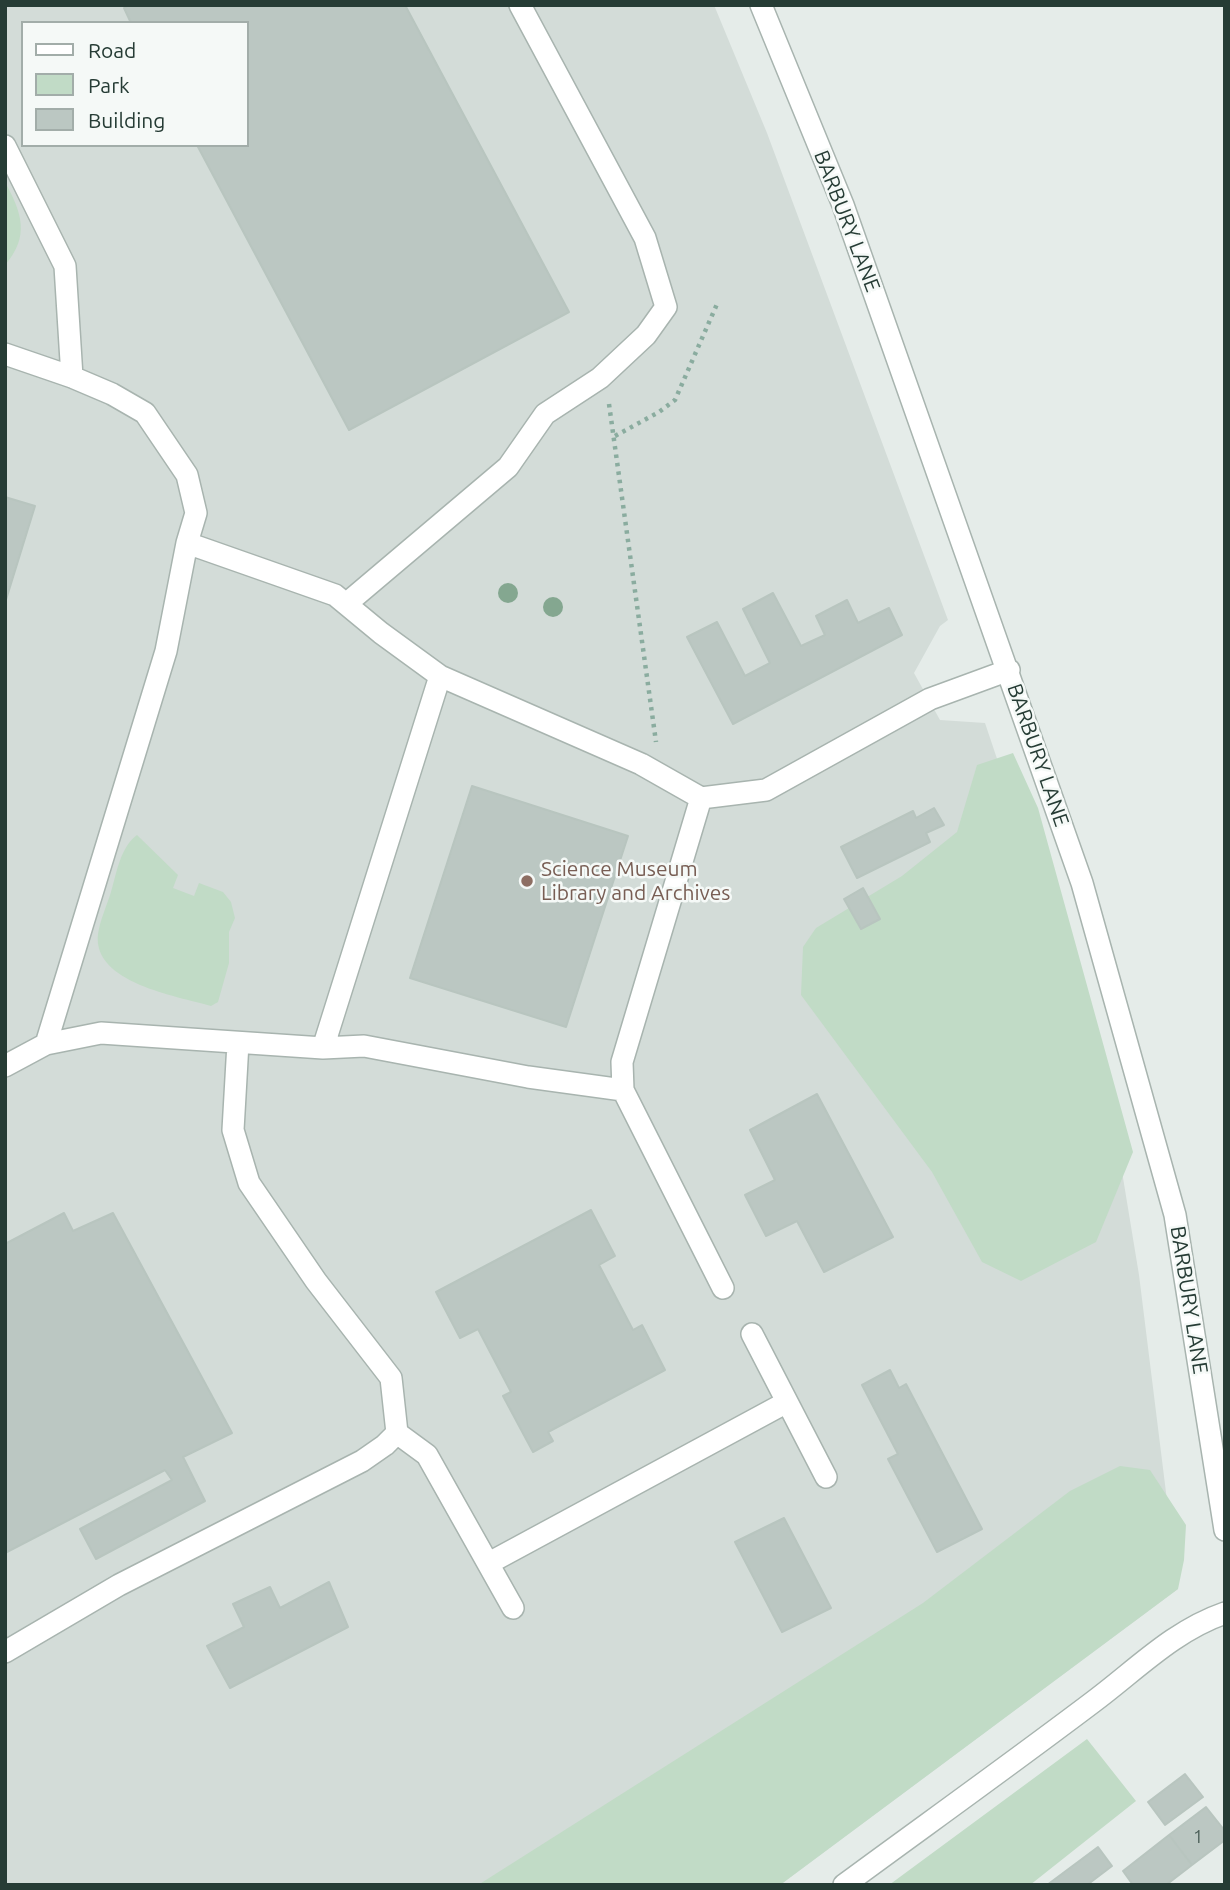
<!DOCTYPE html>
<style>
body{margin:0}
#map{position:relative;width:1230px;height:1890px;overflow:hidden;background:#e5ece9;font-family:Ubuntu,sans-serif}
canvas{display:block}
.frame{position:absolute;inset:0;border:7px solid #263c35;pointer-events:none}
.legend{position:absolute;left:21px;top:21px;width:228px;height:126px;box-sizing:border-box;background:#f5f9f7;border:2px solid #a2ada9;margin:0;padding:9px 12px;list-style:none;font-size:21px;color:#263c35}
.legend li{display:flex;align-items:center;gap:14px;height:35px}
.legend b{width:35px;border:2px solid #a2ada9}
</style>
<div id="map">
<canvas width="1230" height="1890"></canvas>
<div class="frame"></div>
<ul class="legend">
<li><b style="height:9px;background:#fff"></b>Road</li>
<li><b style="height:19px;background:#c1dbc6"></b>Park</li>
<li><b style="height:19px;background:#bbc7c2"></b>Building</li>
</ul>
</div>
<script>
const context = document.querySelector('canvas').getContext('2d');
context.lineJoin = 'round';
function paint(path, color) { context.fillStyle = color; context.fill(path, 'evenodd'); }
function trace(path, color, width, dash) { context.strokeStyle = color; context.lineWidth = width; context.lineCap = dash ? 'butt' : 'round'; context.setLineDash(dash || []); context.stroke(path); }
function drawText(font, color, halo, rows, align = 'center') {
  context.font = font + ' Ubuntu,sans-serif'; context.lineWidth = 5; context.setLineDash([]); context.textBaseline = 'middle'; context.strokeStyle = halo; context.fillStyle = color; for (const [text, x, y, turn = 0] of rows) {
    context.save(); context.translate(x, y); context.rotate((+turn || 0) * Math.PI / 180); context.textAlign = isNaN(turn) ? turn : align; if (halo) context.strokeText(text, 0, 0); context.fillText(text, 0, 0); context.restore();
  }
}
paint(new Path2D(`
 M 5,5 L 714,5 L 767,133 L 948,620 L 940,626 L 914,673 L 940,720 L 985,723 L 1075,991 L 1113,1117 L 1139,1275 L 1178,1589 L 780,1885 L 5,1885 ZM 23,23 L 247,23 L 247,145 L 23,145 Z`), '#d3dcd8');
paint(new Path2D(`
 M 5,182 C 22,213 30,236 5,265 Z
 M 1013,753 L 1038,808 L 1133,1152 L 1096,1242 L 1021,1281 L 982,1262 L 932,1172 L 801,995 L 803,947 L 816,928 L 902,876 L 957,832 L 977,765 Z
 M 137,835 L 178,875 L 173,888 L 194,896 L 199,883 L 223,892 L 231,902 L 235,918 L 229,932 L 229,963 L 218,1002 L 211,1006 C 177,996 92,983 98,934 C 100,920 107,905 111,892 C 117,872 120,848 137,835 Z
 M 1120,1466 L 1150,1470 L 1186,1525 L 1184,1560 L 1178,1589 L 780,1885 L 478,1885 L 923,1603 L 1070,1491 Z
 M 1087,1739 L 1136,1801 L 1030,1885 L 889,1885 Z`), '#c1dbc6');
const building = new Path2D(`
 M 129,5 L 405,5 L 569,312 L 349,430 L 197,145 L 247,145 L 247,23 L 131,23 L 124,8 Z
 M 5,497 L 35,506 L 5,603 Z
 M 773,593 L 801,646 L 825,635 L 816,616 L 847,600 L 858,623 L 889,608 L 902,635 L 733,724 L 687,637 L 717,622 L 745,676 L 770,663 L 743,609 Z
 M 472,786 L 628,836 L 566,1027 L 410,978 Z
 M 934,808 L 944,825 L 926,833 L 930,842 L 857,878 L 841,847 L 913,811 L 916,818 Z
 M 863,888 L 880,919 L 861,929 L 844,899 Z
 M 817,1094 L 893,1237 L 824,1272 L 797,1221 L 766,1236 L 745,1195 L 775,1180 L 750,1130 Z
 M 591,1210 L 615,1256 L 599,1265 L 633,1330 L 642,1325 L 665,1370 L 548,1432 L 553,1441 L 533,1452 L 503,1396 L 511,1392 L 478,1329 L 460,1338 L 436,1292 Z
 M 64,1213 L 73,1231 L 113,1213 L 232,1433 L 183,1457 L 205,1501 L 96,1559 L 80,1529 L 172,1480 L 165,1470 L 5,1553 L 5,1244 Z
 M 890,1370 L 899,1388 L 906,1384 L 982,1529 L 937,1552 L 888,1459 L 898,1454 L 862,1385 Z
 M 784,1518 L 831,1608 L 782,1632 L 735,1542 Z
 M 329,1582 L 348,1627 L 230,1688 L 207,1646 L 244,1627 L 233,1604 L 270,1587 L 280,1608 Z
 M 1185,1774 L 1203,1797 L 1165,1825 L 1148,1802 Z
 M 1206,1807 L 1225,1831 L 1225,1840 L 1192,1865 L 1169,1835 Z
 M 1169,1835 L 1192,1865 L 1166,1885 L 1133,1885 L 1123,1871 Z
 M 1098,1847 L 1112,1866 L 1087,1885 L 1047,1885 Z`);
paint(building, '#bbc7c2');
trace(building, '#b8c5bf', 2);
const minor = new Path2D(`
 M 761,5 L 843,205 L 1082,883 L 1175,1215 L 1225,1530
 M 5,146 L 65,266 L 72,377
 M 5,354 L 72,377 L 112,394 L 145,413 L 187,475 L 196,513 L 187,543 L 335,595 L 381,633 L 440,676 L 641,764 L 701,798 L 766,790 L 930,699 L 1009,670
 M 346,604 L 508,467 L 545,414 L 600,378 L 646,335 L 666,307 L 645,238 L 520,5
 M 701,798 L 622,1062 L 623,1090 L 723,1288
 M 46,1044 L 166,651 L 187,543
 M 323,1048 L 440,676
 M 5,1066 L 46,1044 L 101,1033 L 323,1048 L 364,1046 L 528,1077 L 623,1090
 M 752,1334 L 826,1477
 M 397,1433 L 427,1455 L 513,1608
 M 489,1563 L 787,1402
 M 5,1652 L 119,1585 L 362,1461 L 385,1445 L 397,1433 L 391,1378 L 316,1281 L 249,1183 L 233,1130 L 238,1043
 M 844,1885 C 927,1824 1011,1764 1093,1702 C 1136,1670 1173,1631 1225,1613`);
trace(minor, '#a8b4af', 24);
trace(new Path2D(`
 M 609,404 L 656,742
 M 615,436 L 659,412 L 675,400 L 717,304`), '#8aac9f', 4.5, [3.5, 5]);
trace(minor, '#fff', 21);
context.fillStyle = '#84a790';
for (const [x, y] of [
 [508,593],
 [553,607]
]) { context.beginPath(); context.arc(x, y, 10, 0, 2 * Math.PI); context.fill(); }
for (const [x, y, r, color] of [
 [527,881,7,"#8d6e63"]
]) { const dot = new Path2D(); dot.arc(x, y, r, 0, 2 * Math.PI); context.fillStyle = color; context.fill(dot); trace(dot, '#f5f9f7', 2.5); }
drawText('18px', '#4b5f58', null, [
 ["1",1198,1837]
]);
drawText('21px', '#263c35', '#f5f9f7', [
 ["BARBURY LANE",847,221,69],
 ["BARBURY LANE",1038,755,71],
 ["BARBURY LANE",1189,1300,81]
]);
drawText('21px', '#785e54', '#f5f9f7', [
 ["Science Museum",541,869],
 ["Library and Archives",541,893]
], 'left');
</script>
